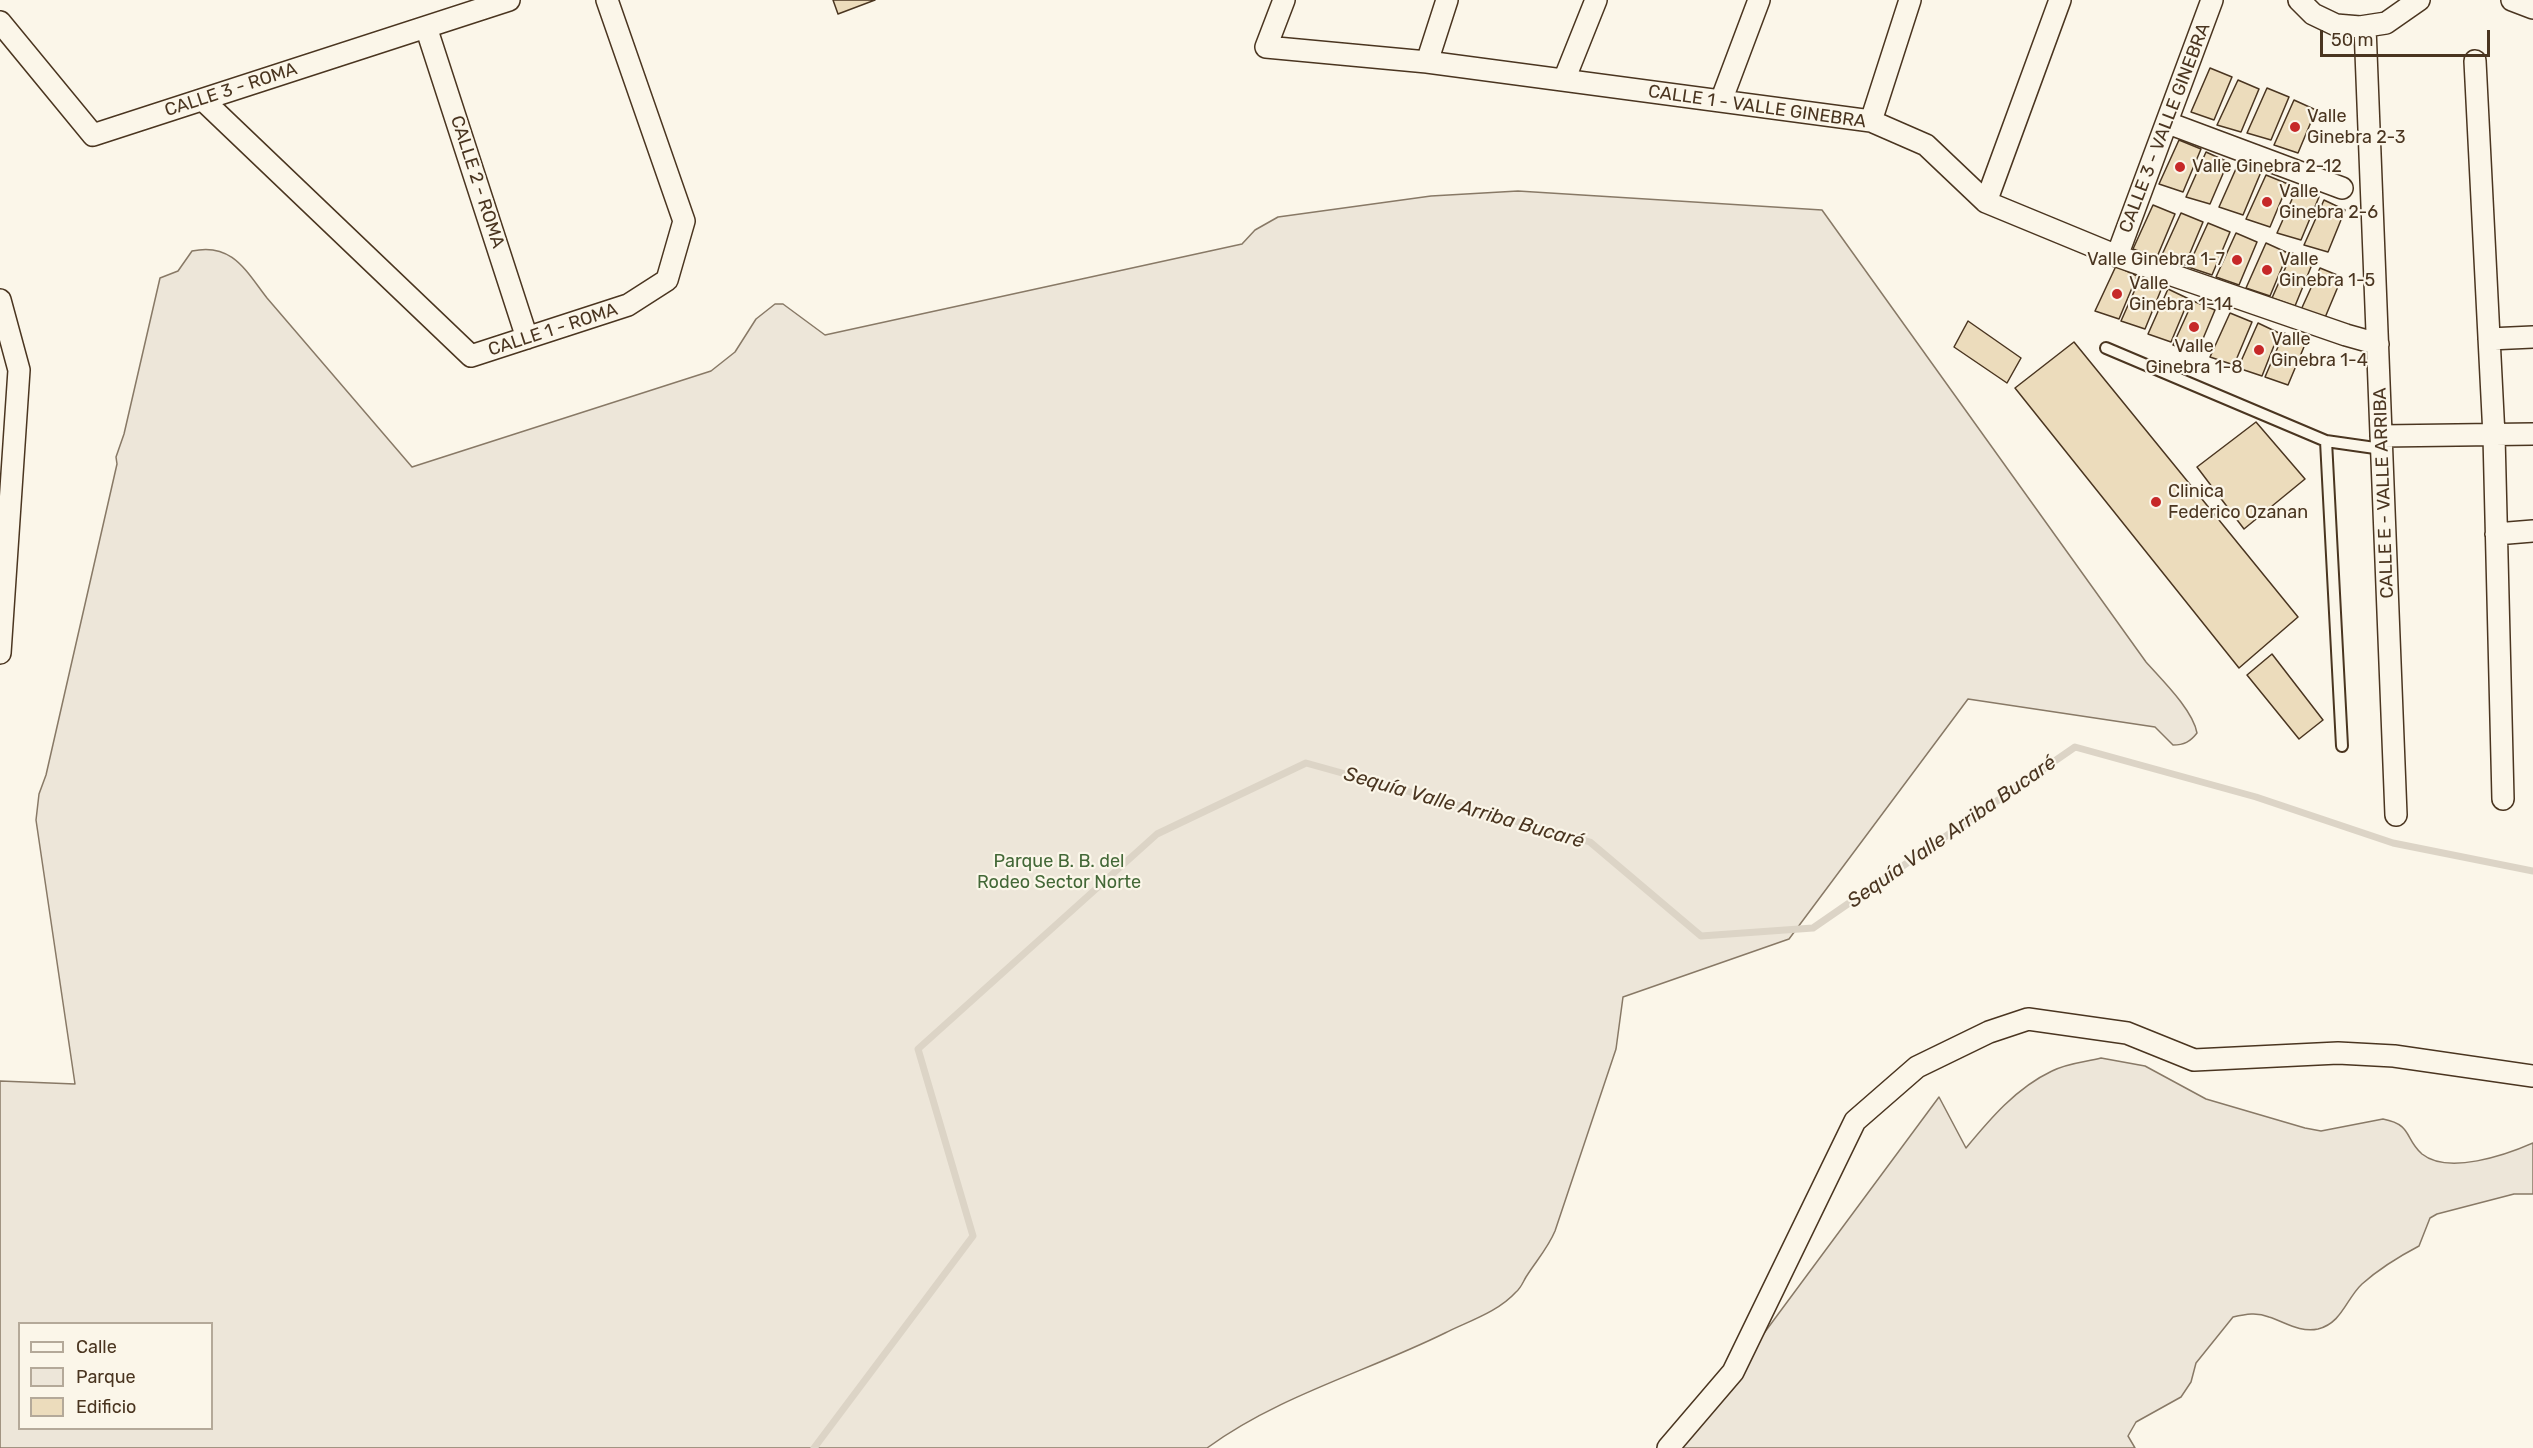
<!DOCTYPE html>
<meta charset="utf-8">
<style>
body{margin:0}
#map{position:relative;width:2533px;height:1448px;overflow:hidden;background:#fbf6e9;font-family:Rubik,sans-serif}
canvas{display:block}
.legend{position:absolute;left:18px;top:1322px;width:195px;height:108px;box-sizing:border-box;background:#fbf6e9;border:2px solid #b4a999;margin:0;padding:8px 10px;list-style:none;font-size:18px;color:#4a3520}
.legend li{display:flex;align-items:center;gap:12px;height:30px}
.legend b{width:30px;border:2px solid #b4a999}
.scale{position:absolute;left:2320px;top:30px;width:170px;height:27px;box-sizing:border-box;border:3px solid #4a3520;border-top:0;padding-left:8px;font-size:18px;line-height:21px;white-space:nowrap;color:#4a3520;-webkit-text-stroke:4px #fbf6e9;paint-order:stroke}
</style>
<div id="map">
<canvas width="2533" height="1448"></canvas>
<ul class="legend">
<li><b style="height:8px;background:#fbf6e9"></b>Calle</li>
<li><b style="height:16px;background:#ede6d9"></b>Parque</li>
<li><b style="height:16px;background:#ecdcbc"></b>Edificio</li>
</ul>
<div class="scale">50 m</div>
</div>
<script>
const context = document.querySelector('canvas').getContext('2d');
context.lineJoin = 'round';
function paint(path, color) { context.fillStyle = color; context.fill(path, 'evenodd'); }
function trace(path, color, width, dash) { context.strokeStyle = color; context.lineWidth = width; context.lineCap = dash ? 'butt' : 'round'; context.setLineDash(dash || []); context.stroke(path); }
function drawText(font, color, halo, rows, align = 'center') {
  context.font = font + ' Rubik,sans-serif'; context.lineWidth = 4.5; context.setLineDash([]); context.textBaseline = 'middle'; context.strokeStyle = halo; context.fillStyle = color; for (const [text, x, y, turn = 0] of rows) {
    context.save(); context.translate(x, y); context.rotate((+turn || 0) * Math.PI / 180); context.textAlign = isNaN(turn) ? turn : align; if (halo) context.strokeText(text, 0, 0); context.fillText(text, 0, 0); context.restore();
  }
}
const green = new Path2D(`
 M 1518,191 L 1822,210 L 2146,662 C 2162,680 2193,710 2197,733 C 2190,742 2184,745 2173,745 L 2155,727 L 1968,699 L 1789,939 L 1623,997 L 1616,1049 L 1555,1231 C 1548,1248 1536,1261 1526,1277 C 1523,1282 1521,1288 1516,1292 C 1498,1312 1469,1321 1445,1333 C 1366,1372 1278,1396 1207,1448 L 0,1448 L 0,1081 L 75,1084 L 36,820 L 39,794 L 46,775 L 117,464 L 116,457 L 124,434 L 160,278 L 178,271 L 192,251 C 232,242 246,271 267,298 L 412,467 L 711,371 L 735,352 L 756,319 L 775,304 L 783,304 L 825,335 L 1242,244 L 1255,230 L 1278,217 L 1431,196 ZM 20,1324 L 212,1324 L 212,1428 L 20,1428 Z
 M 2101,1058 L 2145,1066 L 2206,1099 L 2305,1128 L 2321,1131 L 2383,1119 C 2413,1125 2404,1138 2422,1154 C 2448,1175 2506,1155 2533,1143 L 2533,1194 L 2514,1194 L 2437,1214 L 2430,1218 L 2419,1246 C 2398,1257 2380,1268 2362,1284 C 2346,1299 2342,1323 2318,1329 C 2300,1333 2285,1322 2269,1317 C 2257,1312 2246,1314 2233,1317 L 2196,1363 L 2191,1382 L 2181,1397 L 2136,1422 L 2128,1436 L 2135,1448 L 1679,1448 L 1939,1097 L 1966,1148 C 1990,1119 2016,1088 2052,1071 C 2067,1063 2085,1062 2101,1058 Z`);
paint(green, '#ede6d9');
trace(green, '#887966', 1.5);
trace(new Path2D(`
 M 814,1448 L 973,1236 L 918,1049 L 1157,834 L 1306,763 L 1590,842 L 1701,936 L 1813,928 L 2075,747 L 2256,797 L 2393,843 L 2533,871`), '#dcd4c6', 7);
const building = new Path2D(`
 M 833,0 L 875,0 L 838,14 Z
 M 2210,68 L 2232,77 L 2214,120 L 2191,112 Z
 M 2238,80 L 2259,89 L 2241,132 L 2217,125 Z
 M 2267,88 L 2289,97 L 2271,140 L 2247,133 Z
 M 2294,100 L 2316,110 L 2298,153 L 2274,145 Z
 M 2179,140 L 2201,149 L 2183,192 L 2159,184 Z
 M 2206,152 L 2228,162 L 2210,204 L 2186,197 Z
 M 2239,162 L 2261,172 L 2243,215 L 2219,207 Z
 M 2266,175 L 2288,184 L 2270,227 L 2246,219 Z
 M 2297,188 L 2319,197 L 2301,240 L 2277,233 Z
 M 2324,200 L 2345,210 L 2328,252 L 2304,245 Z
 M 2153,205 L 2175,214 L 2157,257 L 2133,249 Z
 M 2181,213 L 2203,222 L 2185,265 L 2161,257 Z
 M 2208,223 L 2230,232 L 2212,275 L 2188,267 Z
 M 2236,233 L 2257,242 L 2239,285 L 2216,277 Z
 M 2266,243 L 2288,253 L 2270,296 L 2246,288 Z
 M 2292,253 L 2313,262 L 2295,306 L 2272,298 Z
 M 2116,266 L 2137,276 L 2119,319 L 2095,311 Z
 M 2320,268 L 2342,277 L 2324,320 L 2300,312 Z
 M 2141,276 L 2163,285 L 2145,329 L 2121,321 Z
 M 2168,289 L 2189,299 L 2171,342 L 2148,334 Z
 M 2193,301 L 2215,310 L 2197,353 L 2173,345 Z
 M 2230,313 L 2252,322 L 2234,365 L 2210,357 Z
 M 1968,321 L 2021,358 L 2007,383 L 1954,347 Z
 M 2258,323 L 2279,333 L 2262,376 L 2238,368 Z
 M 2284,333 L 2306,342 L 2288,385 L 2265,377 Z
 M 2074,342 L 2298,617 L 2239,668 L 2015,388 Z
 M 2256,422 L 2305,479 L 2244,529 L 2197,467 Z
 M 2272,654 L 2323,720 L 2299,739 L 2247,675 Z`);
paint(building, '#ecdcbc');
trace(building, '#4a3520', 1.5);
const service = new Path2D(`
 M 2106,348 L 2326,441 L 2382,449
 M 2326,441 L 2342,746`);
const minor = new Path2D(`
 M 1284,0 L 1266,47 L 1427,62 L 1871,121 L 1926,145 L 1986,202 L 2117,256 L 2346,335 L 2378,344
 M 2299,0 L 2313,14 L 2336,25 L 2360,27 L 2386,23 L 2419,0
 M 2512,0 L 2533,8
 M 0,22 L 93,135 L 509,0
 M 426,27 L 527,338
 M 2365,27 L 2396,815
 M 2475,61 L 2494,436 L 2503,799
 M 1427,62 L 1447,0
 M 1564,80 L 1596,0
 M 203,100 L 471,356 L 628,305 L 667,280 L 684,221 L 607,0
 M 1721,101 L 1759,0
 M 1871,121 L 1910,0
 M 2168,123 L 2342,188
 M 1986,202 L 2060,0
 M 2117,256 L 2212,0
 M 0,300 L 19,370 L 0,653
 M 2489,339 L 2533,337
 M 2381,436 L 2533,434
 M 2496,534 L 2533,531
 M 1668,1448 L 1733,1372 L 1855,1121 L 1917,1067 L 1989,1032 L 2028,1019 L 2127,1033 L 2194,1060 L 2338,1053 L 2394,1056 L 2533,1076`);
trace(service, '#4a3520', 14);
trace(minor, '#4a3520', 24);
trace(service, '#fbf6e9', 10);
trace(minor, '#fbf6e9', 21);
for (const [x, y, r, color] of [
 [2295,127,6,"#c62828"],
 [2180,167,6,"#c62828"],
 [2267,202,6,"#c62828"],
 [2237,260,6,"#c62828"],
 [2267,270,6,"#c62828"],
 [2117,294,6,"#c62828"],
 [2194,327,6,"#c62828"],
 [2259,350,6,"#c62828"],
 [2156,502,6,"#c62828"]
]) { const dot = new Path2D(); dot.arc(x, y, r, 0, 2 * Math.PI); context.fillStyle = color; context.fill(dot); trace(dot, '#fbf6e9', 2); }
drawText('18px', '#4a3520', '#fbf6e9', [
 ["CALLE 3 - ROMA",231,90,-18],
 ["CALLE 1 - VALLE GINEBRA",1757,107,8],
 ["CALLE 3 - VALLE GINEBRA",2165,128,-69],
 ["CALLE 2 - ROMA",477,182,72],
 ["CALLE 1 - ROMA",553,330,-18],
 ["CALLE E - VALLE ARRIBA",2384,493,-92]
]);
drawText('18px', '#4a3520', '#fbf6e9', [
 ["Valle",2307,117],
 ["Ginebra 2-3",2307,138],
 ["Valle Ginebra 2-12",2192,167],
 ["Valle",2279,192],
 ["Ginebra 2-6",2279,213],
 ["Valle Ginebra 1-7",2225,260,"right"],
 ["Valle",2279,260],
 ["Ginebra 1-5",2279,281],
 ["Valle",2129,284],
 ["Ginebra 1-14",2129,305],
 ["Valle",2271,340],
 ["Ginebra 1-4",2271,361],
 ["Valle",2194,347,"center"],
 ["Ginebra 1-8",2194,368,"center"],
 ["Clinica",2168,492],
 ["Federico Ozanan",2168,513]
], 'left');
drawText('18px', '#436837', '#fbf6e9', [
 ["Parque B. B. del",1059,862],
 ["Rodeo Sector Norte",1059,883]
]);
drawText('italic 20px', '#4a3520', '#fbf6e9', [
 ["Sequía Valle Arriba Bucaré",1464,808,16],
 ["Sequía Valle Arriba Bucaré",1952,832,-35]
]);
</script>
